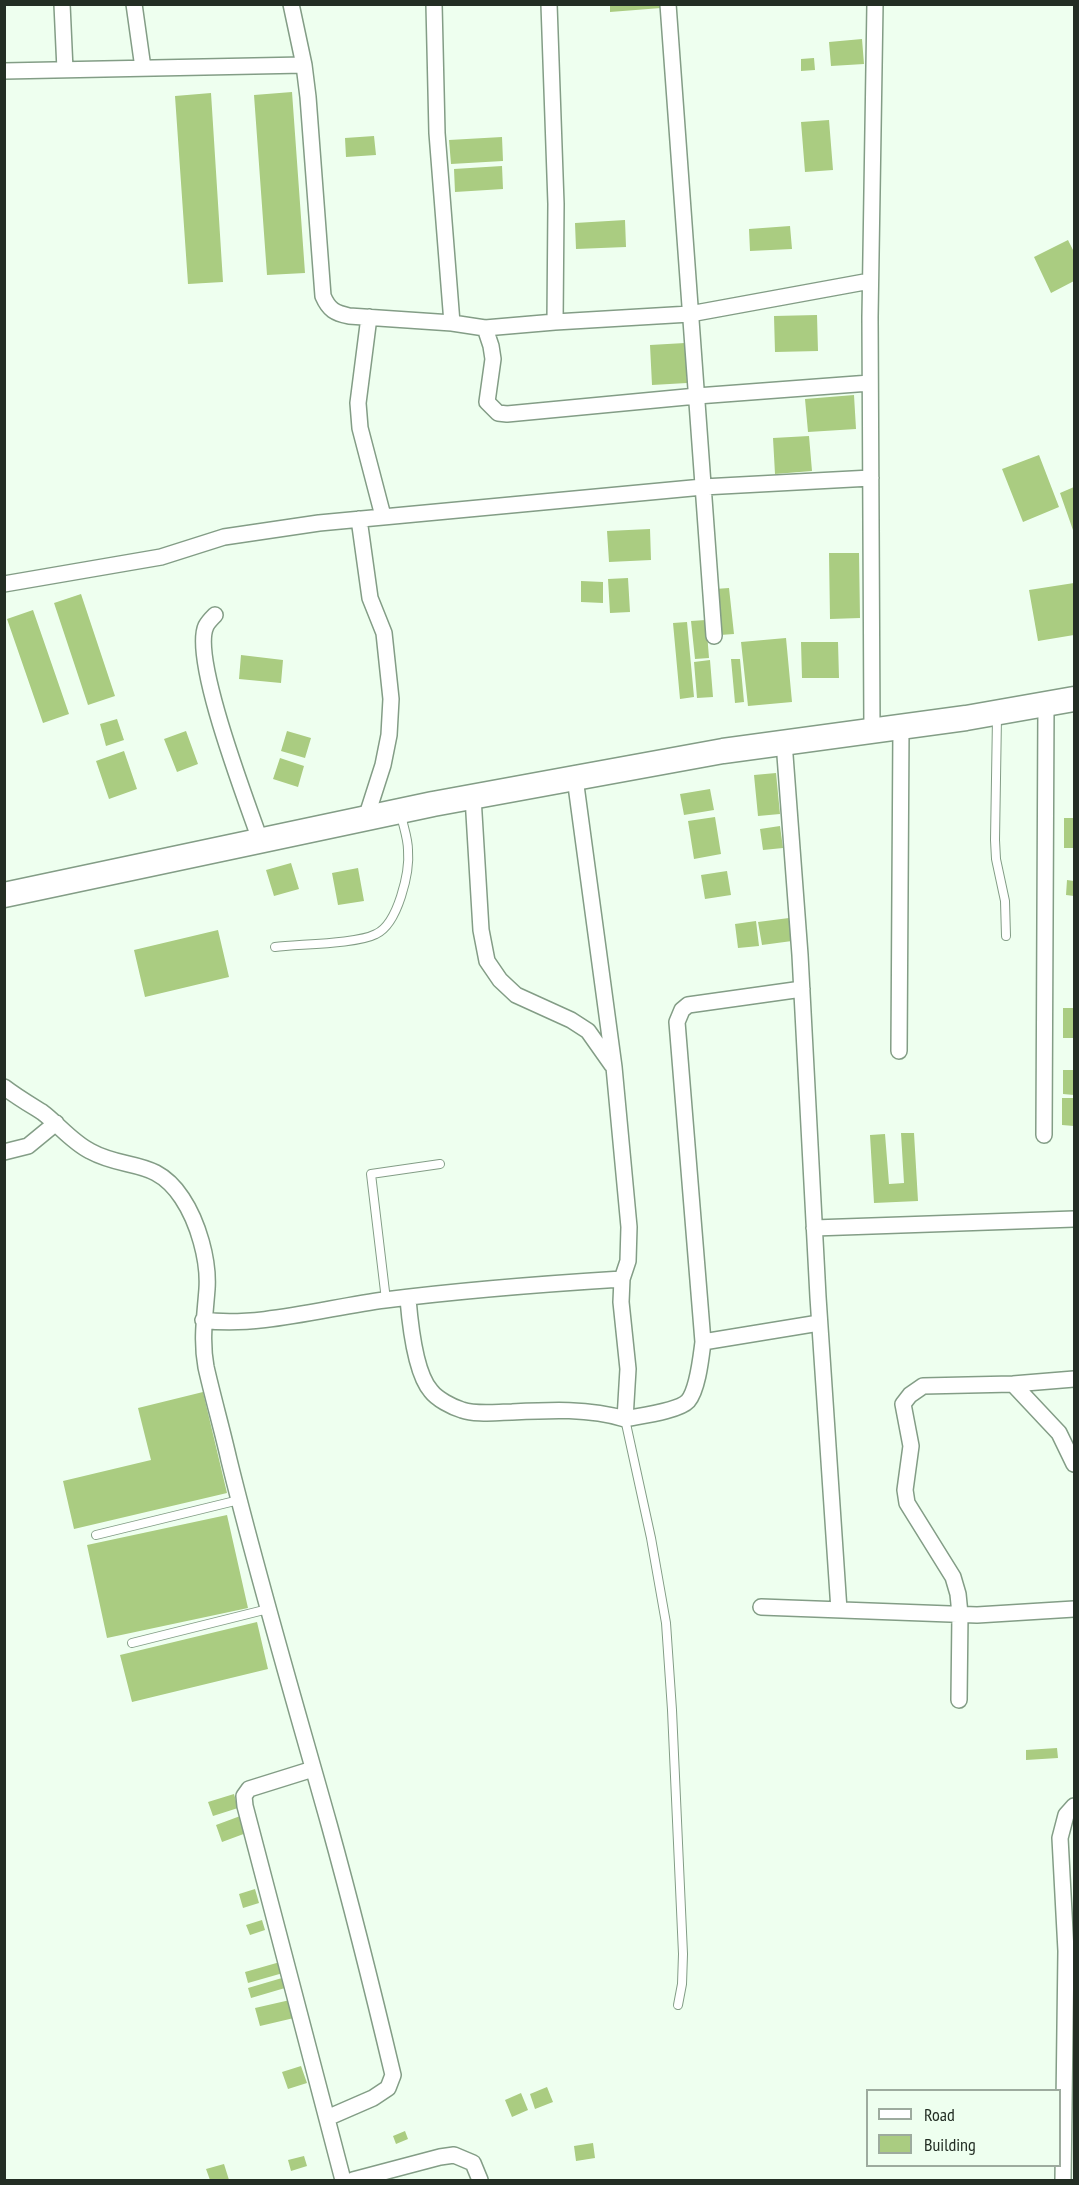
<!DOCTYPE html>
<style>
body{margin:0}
#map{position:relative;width:1079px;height:2185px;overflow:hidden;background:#eeffef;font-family:"PT Sans Narrow",sans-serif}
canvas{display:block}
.frame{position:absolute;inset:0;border:6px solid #232e24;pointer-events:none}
.legend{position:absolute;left:866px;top:2089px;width:195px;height:78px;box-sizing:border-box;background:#eeffef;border:2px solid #9dab9e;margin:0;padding:8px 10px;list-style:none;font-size:18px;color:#232e24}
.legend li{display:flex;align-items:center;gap:12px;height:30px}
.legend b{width:30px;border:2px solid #9dab9e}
</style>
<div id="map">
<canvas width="1079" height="2185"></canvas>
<div class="frame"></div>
<ul class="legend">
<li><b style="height:8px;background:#fff"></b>Road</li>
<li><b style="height:16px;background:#aacc81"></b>Building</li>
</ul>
</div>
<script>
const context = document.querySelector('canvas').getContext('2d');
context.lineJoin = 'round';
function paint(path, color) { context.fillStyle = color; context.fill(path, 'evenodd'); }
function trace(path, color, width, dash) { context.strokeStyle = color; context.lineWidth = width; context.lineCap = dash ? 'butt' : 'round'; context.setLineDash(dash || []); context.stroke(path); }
paint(new Path2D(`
 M 610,4 L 661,4 L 661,8 L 610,12 Z
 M 862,39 L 864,64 L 831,66 L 829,42 Z
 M 814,58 L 815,70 L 801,71 L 801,59 Z
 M 292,92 L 305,273 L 267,275 L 254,95 Z
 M 211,93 L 223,282 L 188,284 L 175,96 Z
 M 829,120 L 833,170 L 805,172 L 801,122 Z
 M 374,136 L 376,155 L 346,157 L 345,138 Z
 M 502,137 L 503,161 L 451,164 L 449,140 Z
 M 502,166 L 503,189 L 455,192 L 454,169 Z
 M 625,220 L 626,247 L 576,249 L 575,223 Z
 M 790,226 L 792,249 L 750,251 L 749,229 Z
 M 1068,240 L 1074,252 L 1074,281 L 1051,293 L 1034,257 Z
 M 817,315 L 818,351 L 775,352 L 774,316 Z
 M 685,343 L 687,383 L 652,385 L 650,345 Z
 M 854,395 L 856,429 L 808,432 L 805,399 Z
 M 809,436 L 812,471 L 775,474 L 773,438 Z
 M 1039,455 L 1059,507 L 1023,522 L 1002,469 Z
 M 1074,487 L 1074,533 L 1060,493 Z
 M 650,529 L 651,560 L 609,562 L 607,531 Z
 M 829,553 L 859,553 L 860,618 L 830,619 Z
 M 628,578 L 630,612 L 610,613 L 608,579 Z
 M 581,581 L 603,582 L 603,603 L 581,602 Z
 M 1074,583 L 1074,635 L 1038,641 L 1029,590 Z
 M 729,588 L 734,634 L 720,635 L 715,589 Z
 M 81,594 L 115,696 L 88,705 L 54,603 Z
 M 33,610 L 69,714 L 43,723 L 7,619 Z
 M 706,620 L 709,658 L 695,659 L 691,621 Z
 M 687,622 L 694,697 L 680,699 L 673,623 Z
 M 786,638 L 792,702 L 748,706 L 741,642 Z
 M 801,642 L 838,642 L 839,678 L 802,678 Z
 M 241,655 L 283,660 L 281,683 L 239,679 Z
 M 731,659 L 740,659 L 744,702 L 735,703 Z
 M 710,660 L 713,697 L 697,698 L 694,662 Z
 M 117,719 L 124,740 L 106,746 L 100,724 Z
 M 186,731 L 198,764 L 177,772 L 164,739 Z
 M 287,731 L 311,738 L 305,758 L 281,751 Z
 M 124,751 L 137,789 L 109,799 L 96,761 Z
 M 280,758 L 304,766 L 298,787 L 273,779 Z
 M 776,773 L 780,814 L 758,816 L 754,775 Z
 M 710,789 L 714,810 L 684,815 L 680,794 Z
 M 715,817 L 721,854 L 694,859 L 688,821 Z
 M 1064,818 L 1074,818 L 1074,848 L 1064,848 Z
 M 780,826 L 783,848 L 763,850 L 760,829 Z
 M 291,863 L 299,889 L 274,896 L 266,870 Z
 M 358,868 L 364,901 L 338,905 L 332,873 Z
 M 727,871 L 731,895 L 705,899 L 701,875 Z
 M 1067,880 L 1074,881 L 1074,896 L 1066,895 Z
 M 789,918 L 792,941 L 762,945 L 758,922 Z
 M 756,921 L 759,946 L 738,948 L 735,924 Z
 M 218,930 L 229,977 L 145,997 L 134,950 Z
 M 1063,1008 L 1074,1008 L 1074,1038 L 1063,1038 Z
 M 1063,1070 L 1074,1070 L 1074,1095 L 1063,1094 Z
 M 1062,1098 L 1074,1098 L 1074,1126 L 1062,1125 Z
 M 901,1133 L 914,1133 L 918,1201 L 874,1203 L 870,1135 L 885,1134 L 889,1184 L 904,1183 Z
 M 203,1392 L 227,1493 L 74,1529 L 63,1481 L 151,1460 L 138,1408 Z
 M 227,1515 L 248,1608 L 107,1638 L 87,1545 Z
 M 257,1622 L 268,1669 L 132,1702 L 120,1655 Z
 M 1057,1748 L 1058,1758 L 1026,1760 L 1026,1750 Z
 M 234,1794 L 238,1808 L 213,1816 L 208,1802 Z
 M 243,1815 L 249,1832 L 222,1842 L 216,1825 Z
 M 255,1889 L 259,1903 L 243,1908 L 239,1894 Z
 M 262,1920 L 265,1930 L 250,1935 L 246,1925 Z
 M 280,1962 L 283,1973 L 248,1983 L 245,1972 Z
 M 282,1978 L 285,1988 L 251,1998 L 248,1988 Z
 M 290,2000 L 294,2018 L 260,2026 L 255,2008 Z
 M 301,2066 L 307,2083 L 288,2089 L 282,2072 Z
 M 547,2087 L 553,2102 L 535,2109 L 530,2094 Z
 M 521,2093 L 528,2110 L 512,2117 L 505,2100 Z
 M 405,2131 L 408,2139 L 396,2144 L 393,2136 Z
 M 593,2143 L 595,2158 L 576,2161 L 574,2146 Z
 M 304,2156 L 307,2166 L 291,2171 L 288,2160 Z
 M 224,2164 L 229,2180 L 210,2180 L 206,2169 Z`), '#aacc81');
const lane = new Path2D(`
 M 997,717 L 995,840 L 996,859 L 1005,901 L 1006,936
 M 275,947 C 299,944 357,944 376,934 C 398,924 410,872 408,850 C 408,838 403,826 401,814
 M 386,1300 L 371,1174 L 440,1164
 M 625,1419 L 651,1538 L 666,1623 L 672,1710 L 683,1954 L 682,1984 L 678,2005
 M 96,1535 L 239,1500
 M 132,1643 L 268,1609`);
const street = new Path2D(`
 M 62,4 L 65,70
 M 134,4 L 143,68
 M 291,4 L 304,65 L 308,97 L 323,296 C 329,310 335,313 349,316 L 452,323 L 485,328 L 555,322 L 690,314 L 870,281
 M 434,4 L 437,133 L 452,323
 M 549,4 L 556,204 L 555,322
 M 668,4 L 714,636
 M 4,71 L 304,65
 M 369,317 L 358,403 L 360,428 L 383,516
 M 485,328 L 491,346 L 493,359 L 487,402 L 498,413 L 507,414 L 697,396 L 870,383
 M 359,519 L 370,598 L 384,633 L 391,699 L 389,735 L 383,765 L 366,818
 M 4,584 L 161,557 L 224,537 L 319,523 L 703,487 L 871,478
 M 215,615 C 212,618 208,622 206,626 C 191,658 247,802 260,840
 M 872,731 L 870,317 L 875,4
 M 784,742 L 800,955 L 818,1297 L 839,1610
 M 575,778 L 614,1067 L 629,1227 L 628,1261 L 622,1279 L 621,1302 L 628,1369 L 625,1419 C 639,1416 679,1411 688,1401 C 698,1389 701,1357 703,1342 L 677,1022 L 682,1010 L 688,1005 L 802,989
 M 473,797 L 481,930 L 487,961 L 500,980 L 516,995 L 571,1020 L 588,1031 L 612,1065
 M 899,1051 L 901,727
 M 4,1087 C 17,1097 29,1104 42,1112 C 58,1124 72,1142 90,1151 C 126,1171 155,1157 182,1198 C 198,1222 209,1260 207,1289 C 205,1316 201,1340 206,1367 C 213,1398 222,1429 229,1460 C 259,1582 295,1703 329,1824 C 352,1907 373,1991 393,2075 L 388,2088 L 373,2098 L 327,2118
 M 1044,1135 L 1046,704
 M 4,1152 L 28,1146 L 56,1123
 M 814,1228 L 1074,1219
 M 408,1299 C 410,1323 415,1373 431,1391 C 437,1399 452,1407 462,1410 C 476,1415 497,1412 512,1412 C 550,1410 589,1408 625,1419
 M 203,1320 C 257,1328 329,1307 385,1300 C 463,1290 542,1284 622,1279
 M 703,1342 L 819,1323
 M 1013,1384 L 1059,1433 L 1074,1464
 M 761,1607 L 977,1615 L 1074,1609
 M 959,1700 L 960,1614 L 958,1594 L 953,1577 L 907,1503 L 905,1490 L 911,1446 L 903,1404 L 910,1395 L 923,1386 L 1013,1384 L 1074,1379
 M 313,1769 L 249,1789 L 244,1796 L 245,1806 L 343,2180
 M 353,2180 L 440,2157 L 454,2155 L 473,2163 L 480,2180
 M 1063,2180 L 1066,1951 L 1060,1838 L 1066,1815 L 1074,1806`);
const primary = new Path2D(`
 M 4,895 L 433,804 L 575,778 L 723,751 L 966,718 L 1074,699`);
trace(lane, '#839d86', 10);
trace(street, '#839d86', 18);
trace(primary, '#839d86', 27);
trace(lane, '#fff', 8);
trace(street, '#fff', 15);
trace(primary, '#fff', 24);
</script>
